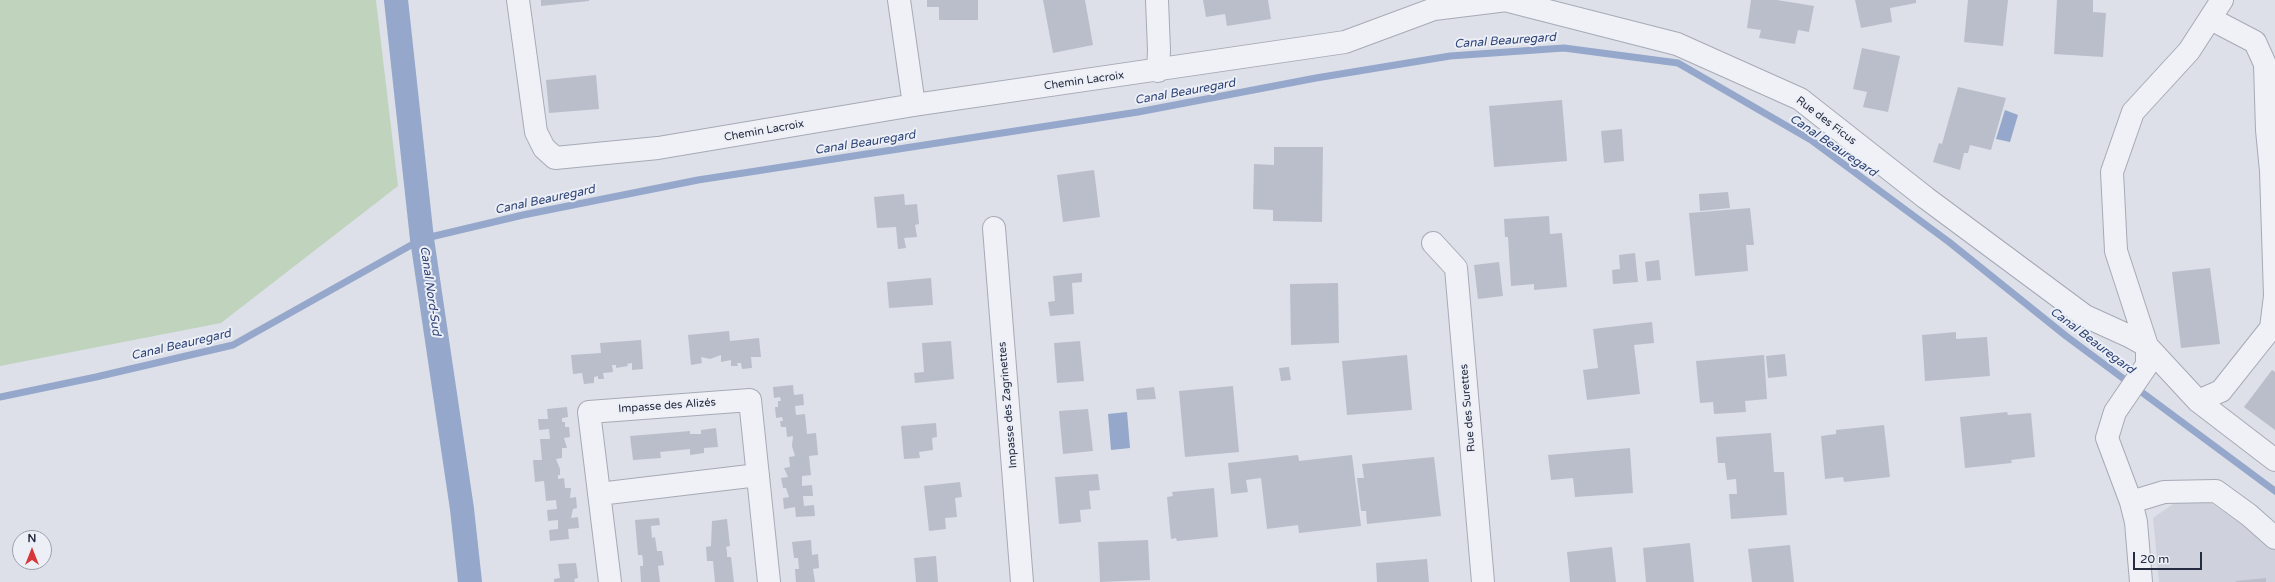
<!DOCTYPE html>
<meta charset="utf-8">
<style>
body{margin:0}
#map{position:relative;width:2275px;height:582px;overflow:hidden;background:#dde0e8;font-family:"Varela Round",sans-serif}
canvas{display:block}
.north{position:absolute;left:12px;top:530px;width:40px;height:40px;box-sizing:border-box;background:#eceff6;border:1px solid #9ca1ad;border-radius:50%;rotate:0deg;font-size:11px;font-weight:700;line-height:16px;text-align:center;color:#252b40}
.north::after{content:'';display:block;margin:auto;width:14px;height:18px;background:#d83739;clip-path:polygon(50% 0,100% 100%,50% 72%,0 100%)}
.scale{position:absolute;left:2133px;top:552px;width:69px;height:18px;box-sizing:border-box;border:2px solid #252b40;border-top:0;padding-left:5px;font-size:12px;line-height:14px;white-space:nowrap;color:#252b40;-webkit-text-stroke:3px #eceff6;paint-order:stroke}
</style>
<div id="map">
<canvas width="2275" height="582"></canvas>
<div class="north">N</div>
<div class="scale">20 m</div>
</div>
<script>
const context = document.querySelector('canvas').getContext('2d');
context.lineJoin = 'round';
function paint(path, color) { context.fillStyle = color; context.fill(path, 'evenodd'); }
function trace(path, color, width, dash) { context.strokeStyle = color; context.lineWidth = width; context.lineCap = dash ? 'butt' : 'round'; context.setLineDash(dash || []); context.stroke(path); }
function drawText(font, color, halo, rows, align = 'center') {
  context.font = font + ' "Varela Round",sans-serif'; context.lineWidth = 4; context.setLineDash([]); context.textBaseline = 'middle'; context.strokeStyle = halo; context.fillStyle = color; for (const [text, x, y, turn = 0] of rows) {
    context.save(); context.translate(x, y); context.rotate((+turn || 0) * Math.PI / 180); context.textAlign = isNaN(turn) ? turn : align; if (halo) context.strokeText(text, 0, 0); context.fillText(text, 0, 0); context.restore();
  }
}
paint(new Path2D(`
 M 2176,502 L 2211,503 L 2275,548 L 2275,582 L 2159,582 L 2153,518 Z`), '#cfd2dd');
paint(new Path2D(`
 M 0,0 L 376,0 L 398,186 L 221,323 L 0,366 Z`), '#c0d3bd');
paint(new Path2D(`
 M 2005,110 L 2018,115 L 2010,142 L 1996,139 Z
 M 1127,412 L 1130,448 L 1111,450 L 1108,414 Z`), '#95a7cb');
trace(new Path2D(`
 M 0,397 L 96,377 L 233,345 L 422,239 L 523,215 L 698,180 L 1138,112 L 1316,78 L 1450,56 L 1564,48 L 1678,63 L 1811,140 L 1949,242 L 2066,336 L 2275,491`), '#95a7cb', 7);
trace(new Path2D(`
 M 396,0 L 422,239 L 462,509 L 470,582`), '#95a7cb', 24);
paint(new Path2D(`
 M 541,0 L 589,0 L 589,1 L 541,6 Z
 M 927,0 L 978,0 L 978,20 L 939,20 L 939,7 L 927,7 Z
 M 1043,0 L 1085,0 L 1093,45 L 1053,53 Z
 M 1203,0 L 1268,0 L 1271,19 L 1227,26 L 1225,14 L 1206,17 Z
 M 1751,0 L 1777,0 L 1814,6 L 1809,32 L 1798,30 L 1795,44 L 1759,38 L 1761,30 L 1747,28 Z
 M 1855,0 L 1916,0 L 1916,3 L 1890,8 L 1892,22 L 1861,28 Z
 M 1968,0 L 2008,0 L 2003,46 L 1964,42 Z
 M 2057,0 L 2093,0 L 2093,12 L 2106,13 L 2103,57 L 2054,54 Z
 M 1862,48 L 1900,56 L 1888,112 L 1863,107 L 1867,92 L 1853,89 Z
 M 596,75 L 599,109 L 549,113 L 546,80 Z
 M 1958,87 L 2006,98 L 1991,150 L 1970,145 L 1968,153 L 1964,153 L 1960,170 L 1933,162 L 1939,143 L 1942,144 Z
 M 1562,100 L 1567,161 L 1494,167 L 1489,106 Z
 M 1622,129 L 1624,161 L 1604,163 L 1601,131 Z
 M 1274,147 L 1323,147 L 1322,222 L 1273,221 L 1273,210 L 1253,209 L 1254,164 L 1274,165 Z
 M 1094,170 L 1100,217 L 1063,222 L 1057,175 Z
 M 1728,192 L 1730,208 L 1700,211 L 1699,194 Z
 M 904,194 L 905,205 L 917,204 L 919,224 L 915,225 L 917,237 L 904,238 L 906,248 L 898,249 L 896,227 L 877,228 L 874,197 Z
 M 1750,208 L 1754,245 L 1746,245 L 1748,271 L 1695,276 L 1689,213 Z
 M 1549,216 L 1550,234 L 1562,233 L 1567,287 L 1534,290 L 1534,284 L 1511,286 L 1508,237 L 1505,237 L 1504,219 Z
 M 1635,253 L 1638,282 L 1613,284 L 1612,270 L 1620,269 L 1619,255 Z
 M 1659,260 L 1661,280 L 1647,281 L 1645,262 Z
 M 1499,262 L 1503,296 L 1478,299 L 1474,265 Z
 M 2210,268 L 2220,344 L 2181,348 L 2172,272 Z
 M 1082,273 L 1082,282 L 1072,283 L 1074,314 L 1050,316 L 1048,302 L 1055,301 L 1053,276 Z
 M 931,278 L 933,305 L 889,308 L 887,282 Z
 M 1338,283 L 1339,343 L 1291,345 L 1290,284 Z
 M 1652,322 L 1654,343 L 1634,345 L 1640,394 L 1587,400 L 1583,370 L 1598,368 L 1593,329 Z
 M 729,331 L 730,341 L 759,338 L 761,357 L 751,357 L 752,368 L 742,369 L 741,363 L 737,363 L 738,366 L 731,366 L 731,360 L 721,362 L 721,355 L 710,359 L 701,357 L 702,363 L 691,365 L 688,335 Z
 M 1956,332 L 1956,339 L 1987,337 L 1990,376 L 1925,381 L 1922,335 Z
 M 641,340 L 643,369 L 632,370 L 632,363 L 627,364 L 628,366 L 616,368 L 616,365 L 612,365 L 613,372 L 603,373 L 604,379 L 598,379 L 598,376 L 594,377 L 594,383 L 584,384 L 582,373 L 573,374 L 571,355 L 601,353 L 600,343 Z
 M 951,341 L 954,379 L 915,383 L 914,373 L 924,372 L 922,343 Z
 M 1080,341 L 1084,381 L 1057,383 L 1054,343 Z
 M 1785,354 L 1787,376 L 1768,378 L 1766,356 Z
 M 1407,355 L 1412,410 L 1347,415 L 1342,361 Z
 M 1764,355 L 1767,399 L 1745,401 L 1746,412 L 1714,414 L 1713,402 L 1700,403 L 1696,361 Z
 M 1289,367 L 1291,380 L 1281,381 L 1279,368 Z
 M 2272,370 L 2275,372 L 2275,430 L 2244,407 Z
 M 793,385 L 794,395 L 803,394 L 804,405 L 795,406 L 796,415 L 805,414 L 807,434 L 816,433 L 818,455 L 809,456 L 811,475 L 802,476 L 802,486 L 812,485 L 813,496 L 803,496 L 804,506 L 814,505 L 815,516 L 796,517 L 795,507 L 784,509 L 783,498 L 789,497 L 786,488 L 783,488 L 781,478 L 788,477 L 784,468 L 790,467 L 789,457 L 795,456 L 792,446 L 793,436 L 787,437 L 786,427 L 781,427 L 780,421 L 783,421 L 782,417 L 776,418 L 775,407 L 778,407 L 778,401 L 781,401 L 780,397 L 774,398 L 773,387 Z
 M 1233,386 L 1239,452 L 1185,457 L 1179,391 Z
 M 1154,387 L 1156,399 L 1137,400 L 1136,389 Z
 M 567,407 L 568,417 L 562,418 L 562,422 L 565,422 L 565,427 L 569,427 L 570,437 L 564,438 L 567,448 L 562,448 L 562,458 L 556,459 L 560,469 L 560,475 L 558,475 L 558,479 L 564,478 L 565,488 L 571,488 L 570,498 L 576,497 L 577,508 L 573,509 L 571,518 L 578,517 L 579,528 L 568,529 L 569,539 L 550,541 L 549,530 L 558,529 L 558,520 L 548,521 L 547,510 L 557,509 L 556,500 L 546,501 L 544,481 L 535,482 L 533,460 L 542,460 L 540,439 L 550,439 L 549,429 L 539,430 L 538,419 L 548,419 L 547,409 Z
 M 1088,409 L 1093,451 L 1063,454 L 1059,411 Z
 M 2007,412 L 2008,415 L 2031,413 L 2035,457 L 2011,460 L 2012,463 L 1965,468 L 1960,417 Z
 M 936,423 L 937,437 L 932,438 L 933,450 L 919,452 L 920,458 L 904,459 L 901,426 Z
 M 1884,425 L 1890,477 L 1844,482 L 1843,477 L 1825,479 L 1821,436 L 1836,434 L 1836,430 Z
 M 716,428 L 718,447 L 704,448 L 704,453 L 690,455 L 690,449 L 660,452 L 661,458 L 633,460 L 630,436 L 690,431 L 690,434 L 701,434 L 701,430 Z
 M 1771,433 L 1774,472 L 1784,472 L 1787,515 L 1731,519 L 1729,494 L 1737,494 L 1736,479 L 1727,480 L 1725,463 L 1718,463 L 1716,437 Z
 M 1630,448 L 1633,493 L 1575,497 L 1573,478 L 1551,480 L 1548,455 Z
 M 1298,455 L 1299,461 L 1352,455 L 1361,526 L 1299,533 L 1298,525 L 1267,529 L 1261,478 L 1246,480 L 1248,492 L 1231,494 L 1228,463 Z
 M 1434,457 L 1441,516 L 1367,524 L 1366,511 L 1361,511 L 1357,478 L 1364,478 L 1362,464 Z
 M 1098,474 L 1100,490 L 1089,491 L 1091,509 L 1080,510 L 1081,522 L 1059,524 L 1055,477 Z
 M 960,482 L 962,497 L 955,498 L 957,517 L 945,518 L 946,529 L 929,531 L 924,486 Z
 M 1214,488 L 1218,537 L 1177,541 L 1176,538 L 1171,539 L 1167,497 L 1173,496 L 1172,492 Z
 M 659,518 L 660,525 L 651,526 L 652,538 L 655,537 L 657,551 L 662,551 L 664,565 L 658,566 L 660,582 L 641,582 L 640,566 L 643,566 L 643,560 L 642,555 L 638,555 L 635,520 Z
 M 727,519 L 730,546 L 726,547 L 727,552 L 727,557 L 731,557 L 734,582 L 715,582 L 713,561 L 707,561 L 706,547 L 711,546 L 712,521 Z
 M 811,540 L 812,555 L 818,554 L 819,568 L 813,569 L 815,582 L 796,582 L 795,569 L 799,569 L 798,558 L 794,558 L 792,542 Z
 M 1148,540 L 1150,580 L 1100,582 L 1098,542 Z
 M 1690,543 L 1694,582 L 1646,582 L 1643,548 Z
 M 1790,545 L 1794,582 L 1752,582 L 1748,549 Z
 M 1612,547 L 1616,582 L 1570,582 L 1567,552 Z
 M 936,556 L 938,582 L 916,582 L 914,558 Z
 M 1427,559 L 1429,582 L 1377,582 L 1376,563 Z
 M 576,563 L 578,578 L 574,579 L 575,582 L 554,582 L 554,579 L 560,578 L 558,564 Z
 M 2266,578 L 2266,582 L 2236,582 L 2236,581 Z`), '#babecb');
const minor = new Path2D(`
 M 518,0 L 536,132 L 544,148 L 555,158 L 658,148 L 914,105 L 1345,42 L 1434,9 L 1507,0
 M 899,0 L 914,105
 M 1157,0 L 1159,50 L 1158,71
 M 1505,0 L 1677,44 L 1800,99 L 1926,198 L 2085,316 L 2129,336 L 2147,346 L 2198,401 L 2275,460
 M 994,228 L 1022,582
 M 1433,243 L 1456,268 L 1483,582
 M 2198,401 L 2221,391 L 2271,328 L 2275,296 L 2271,171 L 2267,130 L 2265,64 L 2255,42 L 2211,19
 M 599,494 L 758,475
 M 2131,502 L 2164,492 L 2216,491 L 2249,515 L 2275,538
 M 610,582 L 589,412 L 750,400 L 769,582
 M 2141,582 L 2136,522 L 2131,502 L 2107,438 L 2115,412 L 2147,365 L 2147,346 L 2116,251 L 2112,172 L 2133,112 L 2189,51 L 2222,0`);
trace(minor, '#a6aab6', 24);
trace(minor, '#f0f1f6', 22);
drawText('11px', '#252b40', '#eceff6', [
 ["Chemin Lacroix",1084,81,-8],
 ["Rue des Ficus",1826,121,37],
 ["Chemin Lacroix",764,131,-10],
 ["Impasse des Zagrinettes",1008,405,-95],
 ["Impasse des Alizés",667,406,-4],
 ["Rue des Surettes",1468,408,-95]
]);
drawText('italic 12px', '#2d4376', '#eceff6', [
 ["Canal Beauregard",1505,41,-4],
 ["Canal Beauregard",1185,92,-10],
 ["Canal Beauregard",865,143,-9],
 ["Canal Beauregard",1833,146,34],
 ["Canal Beauregard",545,200,-12],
 ["Canal Nord-Sud",430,291,82],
 ["Canal Beauregard",2092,341,37],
 ["Canal Beauregard",181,345,-13]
]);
</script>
